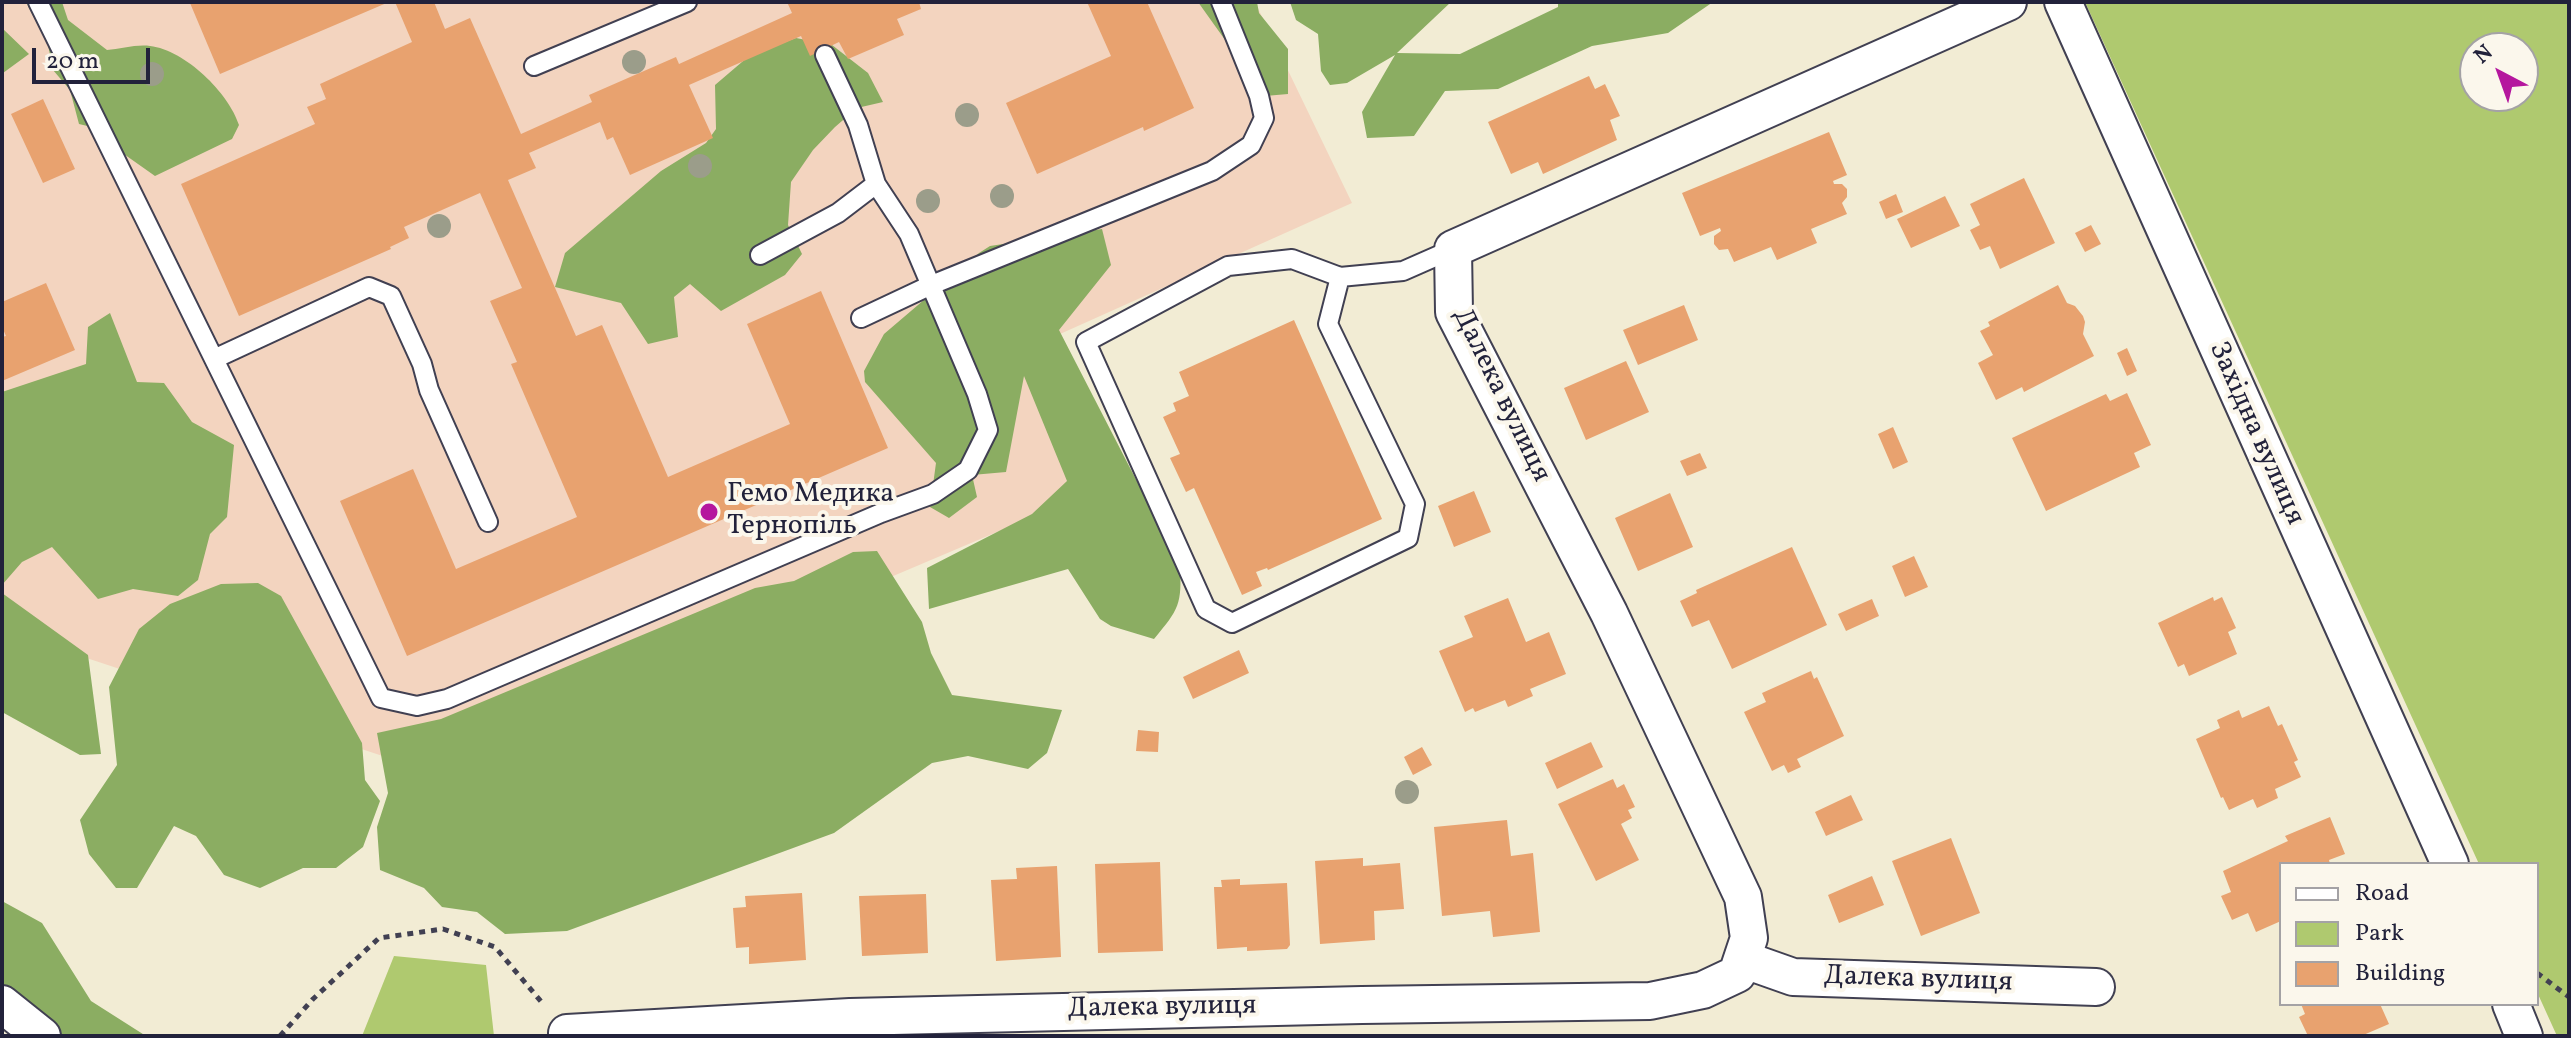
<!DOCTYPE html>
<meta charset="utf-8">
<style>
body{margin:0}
#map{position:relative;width:2571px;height:1038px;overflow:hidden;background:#f2ecd4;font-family:Vollkorn,serif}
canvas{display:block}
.frame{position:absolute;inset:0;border:4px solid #22223b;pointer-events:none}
.legend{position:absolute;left:2279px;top:862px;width:260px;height:144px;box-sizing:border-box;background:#fbf7ec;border:2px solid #a4a2a5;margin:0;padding:10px 14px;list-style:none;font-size:24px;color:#22223b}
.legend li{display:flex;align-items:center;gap:16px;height:40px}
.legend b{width:40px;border:2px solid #a4a2a5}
.north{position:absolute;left:2459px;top:32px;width:80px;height:80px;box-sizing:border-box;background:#fbf7ec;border:2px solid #a4a2a5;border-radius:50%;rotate:319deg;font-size:22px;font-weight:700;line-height:32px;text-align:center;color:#22223b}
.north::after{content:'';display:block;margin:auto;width:28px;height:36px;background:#b5179e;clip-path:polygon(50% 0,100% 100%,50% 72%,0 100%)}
.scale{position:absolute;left:32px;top:48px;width:118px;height:36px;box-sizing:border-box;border:4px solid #22223b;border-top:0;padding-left:10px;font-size:24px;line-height:28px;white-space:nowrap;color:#22223b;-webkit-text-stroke:6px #fbf7ec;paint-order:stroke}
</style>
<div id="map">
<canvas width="2571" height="1038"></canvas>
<div class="frame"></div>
<ul class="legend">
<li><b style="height:10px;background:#fff"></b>Road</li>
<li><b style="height:22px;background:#afc96f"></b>Park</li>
<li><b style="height:22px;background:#e8a26f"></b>Building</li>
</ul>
<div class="north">N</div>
<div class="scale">20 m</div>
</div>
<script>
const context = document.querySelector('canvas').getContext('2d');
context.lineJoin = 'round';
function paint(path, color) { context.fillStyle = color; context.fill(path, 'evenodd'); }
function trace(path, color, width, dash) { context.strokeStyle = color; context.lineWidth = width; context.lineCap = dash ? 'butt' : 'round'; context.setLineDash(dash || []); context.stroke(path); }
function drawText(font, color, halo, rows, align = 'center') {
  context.font = font + ' Vollkorn,serif'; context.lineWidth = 8; context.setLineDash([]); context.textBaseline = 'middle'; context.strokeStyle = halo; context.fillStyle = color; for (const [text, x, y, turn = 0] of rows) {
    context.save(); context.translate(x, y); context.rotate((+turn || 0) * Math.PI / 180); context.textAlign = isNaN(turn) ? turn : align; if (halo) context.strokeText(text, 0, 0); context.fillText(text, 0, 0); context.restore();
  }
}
paint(new Path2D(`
 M 2,2 L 1255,2 L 1352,203 L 1040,343 L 1096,490 L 431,772 L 2,630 Z`), '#f3d4bf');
paint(new Path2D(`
 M 2085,2 L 2569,2 L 2569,1036 L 2557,1036 L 2537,992 L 2537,864 L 2479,864 ZM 2475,48 L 2523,48 L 2523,96 L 2475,96 Z
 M 394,956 L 486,965 L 494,1036 L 362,1036 Z`), '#afc96f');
paint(new Path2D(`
 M 26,2 L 62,2 L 68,20 L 107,50 C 120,49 137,44 150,46 C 185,50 229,93 239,125 L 232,139 L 155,176 L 121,152 L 104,130 L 79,124 L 70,90 L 53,70 L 48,45 Z
 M 1198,2 L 1257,2 L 1259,13 L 1288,49 L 1288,94 L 1265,96 Z
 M 1290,2 L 1451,2 L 1397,53 L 1460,54 L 1558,7 L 1558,2 L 1713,2 L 1668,33 L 1592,46 L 1498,89 L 1445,91 L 1414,136 L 1367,138 L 1362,112 L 1395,55 L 1347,83 L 1330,85 L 1321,71 L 1318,34 L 1296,20 Z
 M 2,28 L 29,54 L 3,73 L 2,73 Z
 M 796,38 L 832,45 L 868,73 L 883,102 L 857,108 L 835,127 L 813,150 L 791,182 L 788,225 L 802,254 L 785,275 L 721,311 L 690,284 L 674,297 L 678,337 L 648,344 L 621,303 L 555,287 L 565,253 L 661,171 L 706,143 L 716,129 L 715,85 L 749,56 Z
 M 1102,229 L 1111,265 L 1059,330 L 1180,565 C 1182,605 1179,609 1154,639 L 1111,626 L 1100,619 L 1068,569 L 929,609 L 927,568 L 1032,514 L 1067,481 L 1024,376 L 1006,472 L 972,475 L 977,497 L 949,518 L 930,507 L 936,463 L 865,382 L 864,371 L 884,334 L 979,253 L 990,246 Z
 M 110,313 L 137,382 L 164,383 L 192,422 L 234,445 L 227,517 L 210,534 L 198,580 L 178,596 L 133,589 L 98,599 L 52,547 L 22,562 L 2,585 L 2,392 L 86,364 L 88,327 Z
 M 877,551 L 922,622 L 931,653 L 952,695 L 1062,710 L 1047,753 L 1028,769 L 968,756 L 932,763 L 834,833 L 567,931 L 505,934 L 477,912 L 442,907 L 424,888 L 380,870 L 377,827 L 388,793 L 377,733 L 441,719 L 755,588 L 794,581 L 853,552 Z
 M 258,583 L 281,596 L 362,743 L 365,780 L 380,801 L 363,847 L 336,868 L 303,868 L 260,888 L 224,875 L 196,836 L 174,826 L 137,888 L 116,888 L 89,854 L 80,820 L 117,765 L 109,687 L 139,629 L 170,604 L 221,584 Z
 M 2,593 L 88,655 L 101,754 L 80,755 L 2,712 Z
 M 2,901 L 42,923 L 91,1001 L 146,1036 L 54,1036 L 2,996 Z`), '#8bad62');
paint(new Path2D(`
 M 194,2 L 389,2 L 220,74 L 190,3 Z
 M 395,2 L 434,2 L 445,29 L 470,18 L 521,134 L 592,102 L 589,95 L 676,57 L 679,64 L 792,13 L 787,2 L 919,2 L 921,9 L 897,19 L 904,35 L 848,59 L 839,42 L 810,56 L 801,36 L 689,85 L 713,138 L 630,175 L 613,137 L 607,140 L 600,122 L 529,153 L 536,168 L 508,180 L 576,336 L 602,325 L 668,477 L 790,424 L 747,324 L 821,291 L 888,448 L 407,656 L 340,501 L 413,469 L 456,569 L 577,517 L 511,364 L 517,362 L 490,301 L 522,288 L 480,193 L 404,227 L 409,238 L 390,247 L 391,249 L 239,316 L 181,184 L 315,124 L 307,107 L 326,99 L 320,84 L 412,42 Z
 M 1087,2 L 1147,2 L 1194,108 L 1144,131 L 1143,127 L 1037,174 L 1006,103 L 1111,56 Z
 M 1589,76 L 1595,89 L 1605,84 L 1620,116 L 1610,120 L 1617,140 L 1543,174 L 1538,162 L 1511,174 L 1488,122 Z
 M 43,99 L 75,169 L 43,183 L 11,114 Z
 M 1829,132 L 1847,175 L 1833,181 L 1834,184 L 1842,184 L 1847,189 L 1847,197 L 1842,203 L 1847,214 L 1811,229 L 1817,243 L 1777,260 L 1771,247 L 1734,262 L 1728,249 L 1719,250 L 1714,244 L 1714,236 L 1721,231 L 1720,228 L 1700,236 L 1682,193 Z
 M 2024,178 L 2055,243 L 2000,269 L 1990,246 L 1980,250 L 1970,230 L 1980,225 L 1970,204 Z
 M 1896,194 L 1903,212 L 1886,219 L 1879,202 Z
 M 1945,196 L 1960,226 L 1911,248 L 1897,219 Z
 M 2091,225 L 2101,244 L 2085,252 L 2075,233 Z
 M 46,283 L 75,350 L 2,381 L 2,337 L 6,336 L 2,327 L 2,302 Z
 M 2058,285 L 2067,303 L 2075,306 L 2083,316 L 2085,322 L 2083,334 L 2094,356 L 2024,392 L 2022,387 L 1996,400 L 1978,363 L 1993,355 L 1980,331 L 1990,326 L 1988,322 Z
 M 1684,305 L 1698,340 L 1638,365 L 1623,330 Z
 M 1294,320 L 1382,519 L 1268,570 L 1267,568 L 1256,572 L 1262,586 L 1242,595 L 1194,488 L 1186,492 L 1170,458 L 1180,454 L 1163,417 L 1176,411 L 1173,403 L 1189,396 L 1179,372 Z
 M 2127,348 L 2137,371 L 2127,376 L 2117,353 Z
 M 1626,361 L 1649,412 L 1586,440 L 1564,388 Z
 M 2127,393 L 2151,445 L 2134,453 L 2140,467 L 2046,511 L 2012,438 L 2106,394 L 2110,401 Z
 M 1893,427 L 1908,462 L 1893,469 L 1878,434 Z
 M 1700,453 L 1707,468 L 1687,476 L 1680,461 Z
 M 1474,491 L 1491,532 L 1454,547 L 1438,506 Z
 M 1670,493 L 1693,547 L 1638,571 L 1615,518 Z
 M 1792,547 L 1827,625 L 1732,669 L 1709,620 L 1692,627 L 1680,601 L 1697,593 L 1696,590 Z
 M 1914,556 L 1928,587 L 1905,597 L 1892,566 Z
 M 2213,597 L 2214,601 L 2222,597 L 2236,628 L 2228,632 L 2237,654 L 2189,676 L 2184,664 L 2178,667 L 2158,623 Z
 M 1508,598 L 1526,642 L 1549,632 L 1566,674 L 1530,689 L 1533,696 L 1508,707 L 1505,700 L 1475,712 L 1473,708 L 1465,712 L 1439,651 L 1473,637 L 1464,616 Z
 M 1872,599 L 1879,616 L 1846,631 L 1838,614 Z
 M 1239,650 L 1249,673 L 1193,699 L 1183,677 Z
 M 1811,671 L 1814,679 L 1817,677 L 1844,736 L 1797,759 L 1801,767 L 1788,773 L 1784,765 L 1772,771 L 1744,712 L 1766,702 L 1762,693 Z
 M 2269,706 L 2278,726 L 2282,724 L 2298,760 L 2294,762 L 2301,777 L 2275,789 L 2278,798 L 2257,808 L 2253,799 L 2229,810 L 2223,797 L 2221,798 L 2196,739 L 2220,728 L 2217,720 L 2239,710 L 2242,718 Z
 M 1138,730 L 1159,732 L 1158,752 L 1136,751 Z
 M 1591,742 L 1603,767 L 1557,789 L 1545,763 Z
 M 1422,747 L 1432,765 L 1413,775 L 1404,757 Z
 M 1613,779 L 1617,788 L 1624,784 L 1635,807 L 1628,810 L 1632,818 L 1621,824 L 1639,860 L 1596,881 L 1558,804 Z
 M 1851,795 L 1863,820 L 1826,836 L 1815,812 Z
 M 2330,817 L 2345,854 L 2329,860 L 2330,864 L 2281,864 L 2281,921 L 2256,932 L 2248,913 L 2232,920 L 2221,896 L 2231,892 L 2223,871 L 2288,841 L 2285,836 Z
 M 1507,820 L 1511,856 L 1533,853 L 1540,932 L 1493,937 L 1490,911 L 1442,916 L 1434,827 Z
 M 1951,838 L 1980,913 L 1921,936 L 1892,861 Z
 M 1363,858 L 1363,866 L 1400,863 L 1404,909 L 1374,911 L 1375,940 L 1320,944 L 1315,861 Z
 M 1160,862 L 1163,951 L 1098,953 L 1095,864 Z
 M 1057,866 L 1061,957 L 996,961 L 991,880 L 1017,879 L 1016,868 Z
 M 1872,876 L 1884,905 L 1839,923 L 1828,895 Z
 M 1240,879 L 1240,885 L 1287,883 L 1290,945 L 1287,949 L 1247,951 L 1247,947 L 1217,949 L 1214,887 L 1222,887 L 1221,880 Z
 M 802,893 L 806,960 L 749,964 L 749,947 L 736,948 L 733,908 L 746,907 L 745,896 Z
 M 926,894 L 928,953 L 862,956 L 859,896 Z
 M 2301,1004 L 2380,1004 L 2389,1024 L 2361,1036 L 2308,1036 L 2299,1017 L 2305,1014 Z`), '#e8a26f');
const lane = new Path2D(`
 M 38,2 L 381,698 L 417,706 L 447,699 L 881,513 L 933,494 L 968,470 L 988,430 L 977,394 L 909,234 L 876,184 L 858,125 L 825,55
 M 534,66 L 687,2
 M 760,255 L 838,213 L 876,184
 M 1340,277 L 1292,259 L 1228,266 L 1086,342 L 1206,609 L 1232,623 L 1408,538 L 1415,504 L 1328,324 L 1340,277 L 1403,271 L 1453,249
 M 861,318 L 929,286 L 1212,171 L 1251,145 L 1264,118 L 1259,96 L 1221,2
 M 214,359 L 369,287 L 391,296 L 422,364 L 429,390 L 488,522`);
const street = new Path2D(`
 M 2063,2 L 2450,864
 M 1742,959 L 1793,977 L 2096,987
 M 2,1004 L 42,1036
 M 2511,1004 L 2524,1036
 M 567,1033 L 850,1017 L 1362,1005 L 1650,1001 L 1703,990 L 1737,974 L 1749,938 L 1743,897 L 1609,613 L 1454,312 L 1453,249 L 2008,2`);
trace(lane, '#414052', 22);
trace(street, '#414052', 40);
trace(new Path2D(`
 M 2537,973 L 2569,997
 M 280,1036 L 313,999 L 379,938 L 443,929 L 495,947 L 544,1005`), '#414052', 5, [6, 6]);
trace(lane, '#fff', 18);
trace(street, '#fff', 36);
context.fillStyle = '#9b9d8a';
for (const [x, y] of [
 [634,62],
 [152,74],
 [967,115],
 [700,166],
 [1002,196],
 [928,201],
 [439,226],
 [1407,792]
]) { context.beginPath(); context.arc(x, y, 12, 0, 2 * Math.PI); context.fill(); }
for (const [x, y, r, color] of [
 [709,512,10,"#b5179e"]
]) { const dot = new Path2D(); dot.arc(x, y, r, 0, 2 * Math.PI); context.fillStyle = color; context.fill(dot); trace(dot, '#fbf7ec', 3); }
drawText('28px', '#22223b', '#fbf7ec', [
 ["Далека вулиця",1500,396,64],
 ["Західна вулиця",2255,434,66],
 ["Далека вулиця",1918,981,2],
 ["Далека вулиця",1162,1009,-1]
]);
drawText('28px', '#22223b', '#fbf7ec', [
 ["Гемо Медика",727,496],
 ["Тернопіль",727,528]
], 'left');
</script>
